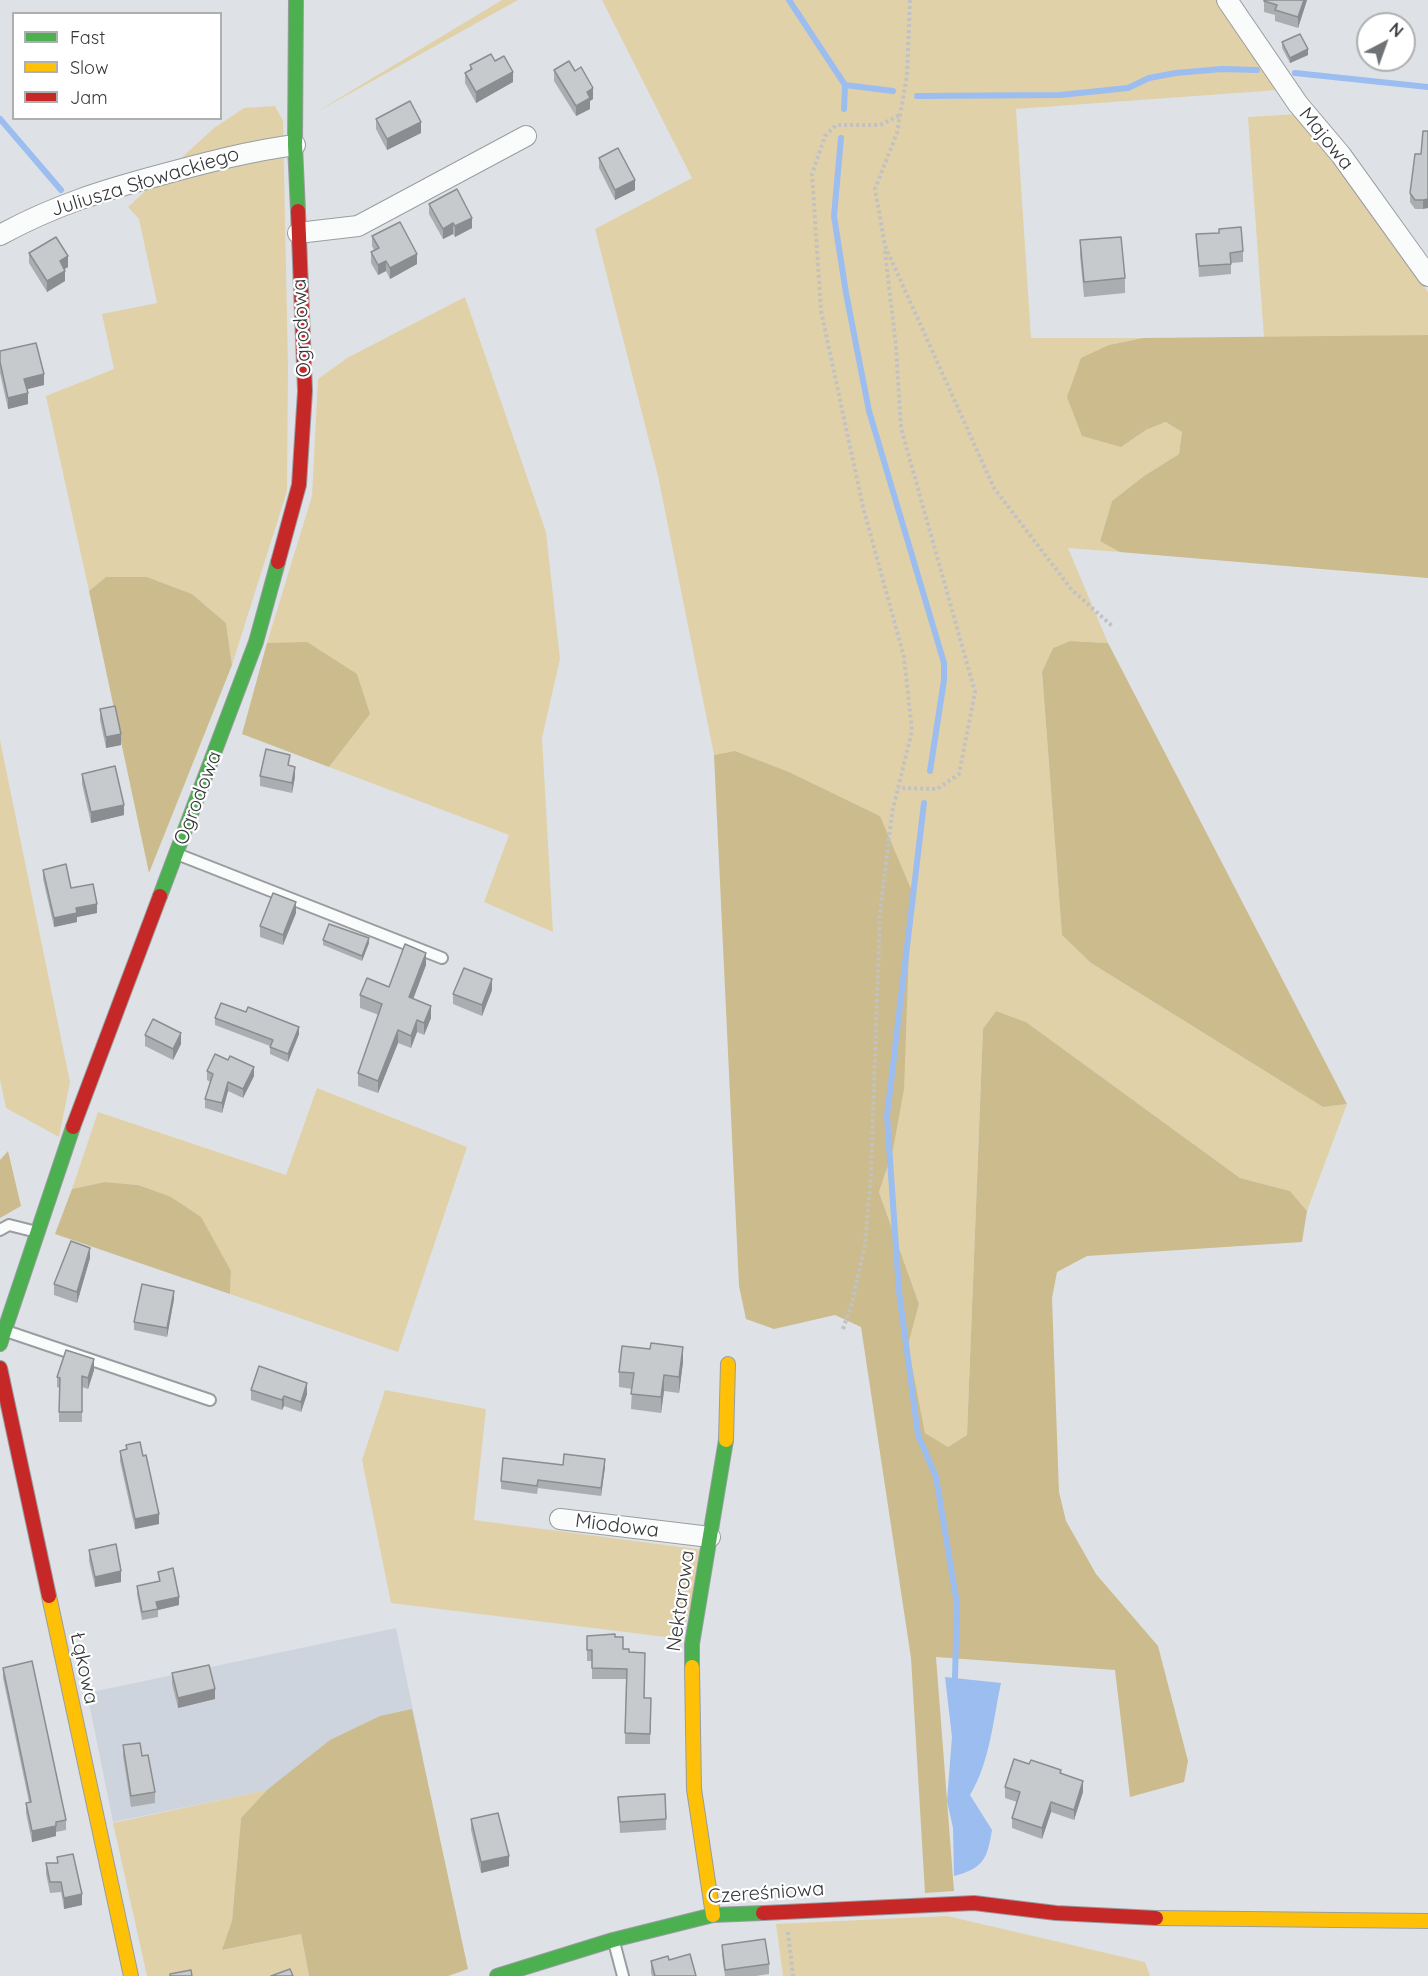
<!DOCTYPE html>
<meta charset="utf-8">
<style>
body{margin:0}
#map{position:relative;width:1428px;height:1976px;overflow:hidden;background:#dee2e6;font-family:Quicksand,sans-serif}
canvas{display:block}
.legend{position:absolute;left:12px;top:12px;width:210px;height:108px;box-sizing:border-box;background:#fff;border:2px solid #aeafb0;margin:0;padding:8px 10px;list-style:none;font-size:18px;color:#35373a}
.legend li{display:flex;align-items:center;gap:12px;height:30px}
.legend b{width:30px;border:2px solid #aeafb0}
.north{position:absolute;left:1356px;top:12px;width:60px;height:60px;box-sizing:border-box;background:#fff;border:2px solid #aeafb0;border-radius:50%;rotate:41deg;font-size:16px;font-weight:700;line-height:24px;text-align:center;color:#35373a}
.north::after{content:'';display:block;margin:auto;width:21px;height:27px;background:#707376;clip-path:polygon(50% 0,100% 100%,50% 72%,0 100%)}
</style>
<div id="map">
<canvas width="1428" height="1976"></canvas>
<ul class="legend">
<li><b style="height:8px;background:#4caf50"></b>Fast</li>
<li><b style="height:8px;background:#ffc107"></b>Slow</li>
<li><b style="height:8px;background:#c62828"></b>Jam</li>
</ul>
<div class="north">N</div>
</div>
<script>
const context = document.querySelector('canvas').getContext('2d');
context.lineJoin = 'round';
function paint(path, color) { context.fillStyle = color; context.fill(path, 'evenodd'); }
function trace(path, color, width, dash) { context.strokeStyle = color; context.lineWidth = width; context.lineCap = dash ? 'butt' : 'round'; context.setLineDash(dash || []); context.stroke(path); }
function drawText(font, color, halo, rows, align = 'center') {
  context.font = font + ' Quicksand,sans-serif'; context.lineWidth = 4.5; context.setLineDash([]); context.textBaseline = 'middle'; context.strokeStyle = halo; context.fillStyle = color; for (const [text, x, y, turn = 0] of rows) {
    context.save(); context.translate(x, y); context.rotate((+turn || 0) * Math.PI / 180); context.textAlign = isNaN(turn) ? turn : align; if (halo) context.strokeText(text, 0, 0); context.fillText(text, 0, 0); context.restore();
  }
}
paint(new Path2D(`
 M 396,1628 L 423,1758 L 113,1822 L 87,1693 Z`), '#ced4de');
paint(new Path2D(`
 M 502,0 L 518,0 L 313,114 Z
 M 602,0 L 1216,0 L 1278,90 L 1016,109 L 1031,338 L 1143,338 L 1109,345 L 1121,447 L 1146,430 L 1167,422 L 1182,432 L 1179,454 L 1144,476 L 1112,501 L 1100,540 L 1120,552 L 1068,548 L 1108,643 L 1070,641 L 1053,648 L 1042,673 L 1062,935 L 1091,963 L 1323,1107 L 1347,1104 L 1307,1211 L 1290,1191 L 1240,1178 L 1026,1022 L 996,1011 L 983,1029 L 967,1435 L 948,1447 L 925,1433 L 908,1345 L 919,1304 L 879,1192 L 893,1150 L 904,1090 L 880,816 L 789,772 L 735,751 L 714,755 L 658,476 L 595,229 L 692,178 Z
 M 275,106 L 283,121 L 288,367 L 287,491 L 232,665 L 226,623 L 192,594 L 147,577 L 106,577 L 89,591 L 46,396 L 114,369 L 102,314 L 157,303 L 139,219 L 128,207 L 214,128 L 244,108 Z
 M 1298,114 L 1428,292 L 1428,335 L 1264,338 L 1248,117 Z
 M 465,297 L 546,532 L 560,659 L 542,738 L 553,932 L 484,902 L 509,835 L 329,767 L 370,714 L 267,643 L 312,496 L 318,379 L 347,358 Z
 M 0,740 L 70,1082 L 59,1137 L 6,1108 L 0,1080 Z
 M 317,1088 L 467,1147 L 398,1352 L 230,1294 L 231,1271 L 138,1185 L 105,1182 L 72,1189 L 98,1112 L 286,1175 Z
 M 385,1390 L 486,1409 L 474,1520 L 704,1550 L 682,1639 L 391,1603 L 362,1460 Z
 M 267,1790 L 241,1818 L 232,1921 L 223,1950 L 301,1934 L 309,1976 L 147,1976 L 113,1823 Z
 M 947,1916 L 1145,1962 L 1150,1976 L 783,1976 L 776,1924 Z`), '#e1d1a9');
paint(new Path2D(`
 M 1428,335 L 1428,578 L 1120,552 L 1100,541 L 1112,501 L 1144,476 L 1179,454 L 1182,432 L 1166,422 L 1146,430 L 1121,447 L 1082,436 L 1067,397 L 1081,358 L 1109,345 L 1143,338 Z
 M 106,577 L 147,577 L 192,594 L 226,623 L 232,665 L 149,873 L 89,591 Z
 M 1070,641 L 1108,643 L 1347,1104 L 1323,1107 L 1091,963 L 1062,935 L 1042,672 L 1053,648 Z
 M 307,642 L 357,674 L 370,714 L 329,767 L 242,734 L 267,643 Z
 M 735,751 L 789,772 L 880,816 L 911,889 L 904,1090 L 893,1150 L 879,1192 L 919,1304 L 908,1345 L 925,1433 L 948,1447 L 967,1435 L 983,1029 L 996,1011 L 1026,1022 L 1240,1178 L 1290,1191 L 1307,1211 L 1302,1242 L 1087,1256 L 1057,1272 L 1052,1298 L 1059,1492 L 1066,1521 L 1096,1574 L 1158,1646 L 1188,1761 L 1184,1782 L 1130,1797 L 1115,1670 L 936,1657 L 954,1891 L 925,1893 L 911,1658 L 861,1327 L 835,1315 L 774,1329 L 746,1319 L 739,1286 L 714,755 Z
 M 8,1151 L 21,1206 L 0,1218 L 0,1160 Z
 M 105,1182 L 138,1185 L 171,1197 L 201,1217 L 231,1271 L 230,1294 L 55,1234 L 72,1189 Z
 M 412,1709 L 468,1969 L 448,1976 L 309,1976 L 301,1934 L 222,1950 L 232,1921 L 241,1818 L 267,1790 L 330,1740 L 380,1716 Z`), '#ccbb8c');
paint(new Path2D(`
 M 945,1677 L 1001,1683 C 993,1720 990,1762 970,1795 L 992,1830 C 987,1859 984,1868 954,1876 L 953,1828 L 947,1801 L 952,1737 Z`), '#9bbdef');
trace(new Path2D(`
 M 789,0 L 845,85 L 893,91
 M 1295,73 L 1428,87
 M 917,96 L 1060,95 L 1128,88 L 1149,78 L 1176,73 L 1222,69 L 1257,70
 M 844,109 L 845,85
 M 0,119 L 61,190
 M 841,138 L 834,216 L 846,293 L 869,411 L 944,663 L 944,680 L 930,771
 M 924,803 L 887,1116 L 899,1291 L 918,1435 L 936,1477 L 957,1604 L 955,1678`), '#9bbdef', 6);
const lane = new Path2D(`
 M 177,854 L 442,958
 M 0,1230 L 9,1225 L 37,1232
 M 6,1331 L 210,1400
 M 614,1942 L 623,1976`);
const street = new Path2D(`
 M 1227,0 L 1298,104 L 1341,155 L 1428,276
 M 298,233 L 358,226 L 526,136
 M 0,235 C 55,205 104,190 164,174 C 208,162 250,151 295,145
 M 560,1519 L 710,1537`);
const fast = new Path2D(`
 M 296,0 L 295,145 L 298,211
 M 160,896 L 256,642 L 278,562
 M 0,1344 L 73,1127
 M 692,1667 L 692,1644 L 726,1440
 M 497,1976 L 613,1940 L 713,1915 L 763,1913`);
const slow = new Path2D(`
 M 726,1440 L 728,1364
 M 49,1596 L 131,1976
 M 692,1667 L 694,1789 L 713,1915
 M 1156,1918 L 1428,1921`);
const jam = new Path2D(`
 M 278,562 L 299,485 L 305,391 L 298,211
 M 73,1127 L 160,896
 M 0,1368 L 49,1596
 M 763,1913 L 974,1903 L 1056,1913 L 1156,1918`);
trace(lane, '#9a9da0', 14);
trace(street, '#9a9da0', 22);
trace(fast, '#9a9da0', 16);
trace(slow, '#9a9da0', 16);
trace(jam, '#9a9da0', 16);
trace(new Path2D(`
 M 910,0 L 907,75 L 897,133 L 875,189 L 885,246 L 994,488 L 1072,590 L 1112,626
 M 885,251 L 896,347 L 901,428 L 975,692 L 959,774 L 937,789 L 898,788
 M 843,1329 L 852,1303 L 865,1244 L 871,1174 L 880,913 L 892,813 L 912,731 L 904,657 L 863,507 L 821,311 L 812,174 L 825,136 L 836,125 L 880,125 L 900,115
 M 788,1932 L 793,1976`), '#c0c2c3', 4, [3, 3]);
trace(lane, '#fafbfb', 10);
trace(street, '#fafbfb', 20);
trace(fast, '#4caf50', 14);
trace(slow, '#ffc107', 14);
trace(jam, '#c62828', 14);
paint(new Path2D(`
 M 1264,0 L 1307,0 L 1298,28 L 1275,21 L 1275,15 L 1264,12 Z
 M 1282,42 L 1308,55 L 1290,63 L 1282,48 Z
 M 495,61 L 513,82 L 476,103 L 465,83 L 465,73 L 470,70 L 470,65 Z
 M 554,70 L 575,71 L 593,99 L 590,101 L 590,109 L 576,116 L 554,81 Z
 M 376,119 L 421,133 L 387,150 L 376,129 Z
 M 1428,131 L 1423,209 L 1415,209 L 1410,202 L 1410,193 Z
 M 599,158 L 635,190 L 615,200 L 599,168 Z
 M 429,204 L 472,228 L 455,237 L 453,234 L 443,239 L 429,214 Z
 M 1196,234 L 1243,251 L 1243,262 L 1231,263 L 1231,274 L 1199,277 Z
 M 372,236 L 417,264 L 390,279 L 386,271 L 378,275 L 371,263 L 371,252 L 374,250 L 372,246 Z
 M 1080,240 L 1125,278 L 1125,293 L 1084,297 L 1080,256 Z
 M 29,253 L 68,267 L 64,269 L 65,281 L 47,292 L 29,263 Z
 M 0,351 L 44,385 L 27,389 L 28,404 L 8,409 L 0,373 Z
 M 100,709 L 121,745 L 106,748 L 100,720 Z
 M 290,765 L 295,777 L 292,793 L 260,786 L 260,776 Z
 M 82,774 L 124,815 L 91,823 L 82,784 Z
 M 43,870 L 71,888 L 97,913 L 77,917 L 77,922 L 54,927 L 43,879 Z
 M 296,913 L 283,945 L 260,937 L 260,926 Z
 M 323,940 L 369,943 L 362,961 L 323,945 Z
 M 426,965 L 413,999 L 431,1018 L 424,1035 L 417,1032 L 411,1048 L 398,1043 L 378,1093 L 358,1086 L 358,1073 L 379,1015 L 360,1008 L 360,995 L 389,987 Z
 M 492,990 L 482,1016 L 453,1004 L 453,994 Z
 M 215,1018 L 299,1034 L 288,1062 L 270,1054 L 270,1046 L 215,1025 Z
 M 145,1035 L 181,1044 L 173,1060 L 145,1046 Z
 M 207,1071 L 254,1076 L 243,1098 L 228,1091 L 222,1113 L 205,1108 L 205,1099 L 210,1082 L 207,1080 Z
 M 90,1258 L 77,1303 L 54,1295 L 54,1284 Z
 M 174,1299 L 167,1337 L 134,1330 L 134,1322 Z
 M 683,1362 L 679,1393 L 664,1391 L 661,1413 L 631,1409 L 632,1389 L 619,1387 L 619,1372 Z
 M 94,1370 L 88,1389 L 82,1387 L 82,1422 L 59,1422 L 59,1388 L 57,1387 L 57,1377 Z
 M 251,1390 L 307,1394 L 301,1412 L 284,1406 L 282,1410 L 251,1400 Z
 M 126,1445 L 159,1524 L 135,1529 L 120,1461 L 120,1451 L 126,1449 Z
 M 563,1465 L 605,1467 L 601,1496 L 538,1488 L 537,1494 L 501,1489 L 501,1481 Z
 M 89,1550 L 121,1582 L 95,1587 L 89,1561 Z
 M 158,1572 L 179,1605 L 158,1610 L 158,1617 L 142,1620 L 137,1594 L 137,1586 L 159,1581 Z
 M 587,1636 L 615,1637 L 623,1649 L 629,1652 L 644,1698 L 651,1698 L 650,1744 L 625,1744 L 626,1679 L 592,1679 L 592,1661 L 587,1661 Z
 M 3,1668 L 66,1820 L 66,1830 L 56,1832 L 56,1836 L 32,1842 L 26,1813 L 26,1803 L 29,1802 L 3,1678 Z
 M 172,1673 L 215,1699 L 178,1708 L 172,1684 Z
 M 123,1745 L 142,1756 L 155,1792 L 155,1803 L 131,1807 L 123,1756 Z
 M 1061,1774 L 1083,1792 L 1074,1820 L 1051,1812 L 1042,1839 L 1012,1828 L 1012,1818 L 1017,1802 L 1005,1798 L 1005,1787 Z
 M 618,1797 L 666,1819 L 666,1830 L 620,1833 Z
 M 471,1819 L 509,1866 L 481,1873 L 471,1830 Z
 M 57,1857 L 82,1905 L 64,1909 L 61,1892 L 50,1893 L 46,1874 L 46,1863 L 57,1863 Z
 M 722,1945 L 769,1964 L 769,1974 L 756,1976 L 725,1976 L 722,1955 Z
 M 669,1960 L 696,1976 L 652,1976 L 651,1972 L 651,1961 Z`), '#abaeb0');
paint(new Path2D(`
 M 1304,0 L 1307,0 L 1298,28 L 1298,17 Z
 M 1308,49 L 1308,55 L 1290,63 L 1290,58 Z
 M 513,72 L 513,82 L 476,103 L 476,92 Z
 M 593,88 L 593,99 L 590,101 L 590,109 L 576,116 L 576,106 L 587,92 Z
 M 421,122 L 421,133 L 387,150 L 387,139 Z
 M 635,180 L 635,190 L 615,200 L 615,190 Z
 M 1428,199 L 1428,208 L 1423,209 L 1423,200 Z
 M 472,218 L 472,228 L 455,237 L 455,226 Z
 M 453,223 L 453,234 L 443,239 L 443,229 Z
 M 417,254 L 417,264 L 390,279 L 390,268 Z
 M 68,256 L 68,267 L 60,272 L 60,261 Z
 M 386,261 L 386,271 L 378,275 L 378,265 Z
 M 65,271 L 65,281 L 47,292 L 47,281 Z
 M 44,374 L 44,385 L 24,390 L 24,379 Z
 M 28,393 L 28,404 L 8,409 L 8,398 Z
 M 121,734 L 121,745 L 106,748 L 106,737 Z
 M 295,767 L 295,777 L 292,793 L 292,783 Z
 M 124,805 L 124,815 L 91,823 L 91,812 Z
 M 296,902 L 296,913 L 283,945 L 283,935 Z
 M 97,904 L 97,913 L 77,917 L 77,922 L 54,927 L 54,918 L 76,908 Z
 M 369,938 L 369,943 L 362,961 L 362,956 Z
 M 426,953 L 426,965 L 409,1010 L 409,997 Z
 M 492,979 L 492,990 L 482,1016 L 482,1005 Z
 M 431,1006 L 431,1018 L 424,1035 L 424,1023 Z
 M 417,1020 L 417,1032 L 411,1048 L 411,1036 Z
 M 299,1027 L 299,1034 L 288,1062 L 288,1054 Z
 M 398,1030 L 398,1043 L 378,1093 L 378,1081 Z
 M 181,1033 L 181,1044 L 173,1060 L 173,1049 Z
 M 254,1067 L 254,1076 L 243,1098 L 243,1089 Z
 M 228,1082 L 228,1091 L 222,1113 L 222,1103 Z
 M 90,1248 L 90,1258 L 77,1303 L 77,1292 Z
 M 174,1291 L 174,1299 L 167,1337 L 167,1328 Z
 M 683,1347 L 683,1362 L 679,1393 L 679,1377 Z
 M 94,1359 L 94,1370 L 88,1389 L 88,1378 Z
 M 664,1375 L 664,1391 L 661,1413 L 661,1397 Z
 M 307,1383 L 307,1394 L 301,1412 L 301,1402 Z
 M 284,1396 L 284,1406 L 282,1410 L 282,1400 Z
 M 605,1459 L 605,1467 L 601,1496 L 601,1488 Z
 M 159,1514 L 159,1524 L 135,1529 L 135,1519 Z
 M 121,1571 L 121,1582 L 95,1587 L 95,1577 Z
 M 179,1597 L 179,1605 L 158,1610 L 156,1602 Z
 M 215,1689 L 215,1699 L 178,1708 L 178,1698 Z
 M 1083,1781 L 1083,1792 L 1074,1820 L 1074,1810 Z
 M 1051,1802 L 1051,1812 L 1042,1839 L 1042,1828 Z
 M 56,1826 L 56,1836 L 32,1842 L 32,1831 Z
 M 509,1856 L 509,1866 L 481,1873 L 481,1862 Z
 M 82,1894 L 82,1905 L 64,1909 L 64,1898 Z`), '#8b8d90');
const building = new Path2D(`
 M 1264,0 L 1304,0 L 1298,17 L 1275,10 L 1277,5 L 1264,1 Z
 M 1300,34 L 1308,49 L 1290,58 L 1282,42 Z
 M 491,54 L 495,61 L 504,56 L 513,72 L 476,92 L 465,73 L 472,69 L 470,65 Z
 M 569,61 L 575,71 L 581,67 L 593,88 L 587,92 L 590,98 L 576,106 L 554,70 Z
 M 410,101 L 421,122 L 387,139 L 376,119 Z
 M 1423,131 L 1428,131 L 1428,199 L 1423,200 L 1415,200 L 1410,193 L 1415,154 L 1421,154 Z
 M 618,148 L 635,180 L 615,190 L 599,158 Z
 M 457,189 L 472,218 L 455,226 L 453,223 L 443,229 L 429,204 Z
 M 400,222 L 417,254 L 390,268 L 386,261 L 378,265 L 371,252 L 379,248 L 372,236 Z
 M 1241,227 L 1243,251 L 1230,253 L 1231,264 L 1199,266 L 1196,234 L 1219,233 L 1219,229 Z
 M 56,237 L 68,256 L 60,261 L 65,271 L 47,281 L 29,253 Z
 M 1121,237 L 1125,278 L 1084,282 L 1080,240 Z
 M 36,343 L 44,374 L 24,379 L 28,393 L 8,398 L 0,362 L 0,351 Z
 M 115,706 L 121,734 L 106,737 L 100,709 Z
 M 266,749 L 290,755 L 288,765 L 295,767 L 292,783 L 260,776 Z
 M 115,766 L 124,805 L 91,812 L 82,774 Z
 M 66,864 L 71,888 L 93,884 L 97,904 L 76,908 L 77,913 L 54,918 L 43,870 Z
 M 273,893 L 296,902 L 283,935 L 260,926 Z
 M 329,924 L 369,938 L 362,956 L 323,940 Z
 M 405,944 L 426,953 L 409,997 L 431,1006 L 424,1023 L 417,1020 L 411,1036 L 398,1030 L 378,1081 L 358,1073 L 382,1004 L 360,995 L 367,978 L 389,987 Z
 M 464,968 L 492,979 L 482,1005 L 453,994 Z
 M 221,1003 L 246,1012 L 248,1007 L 299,1027 L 288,1054 L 270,1047 L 273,1040 L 215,1018 Z
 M 153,1019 L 181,1033 L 173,1049 L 145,1035 Z
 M 215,1054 L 228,1060 L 230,1056 L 254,1067 L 243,1089 L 228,1082 L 222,1103 L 205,1099 L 213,1074 L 207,1071 Z
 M 71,1241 L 90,1248 L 77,1292 L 54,1284 Z
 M 142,1284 L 174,1291 L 167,1328 L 134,1322 Z
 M 651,1343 L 683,1347 L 679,1377 L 664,1375 L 661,1397 L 631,1394 L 634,1373 L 619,1372 L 622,1346 L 650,1349 Z
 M 66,1350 L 94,1359 L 88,1378 L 82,1376 L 82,1412 L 59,1412 L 60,1378 L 57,1377 Z
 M 259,1366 L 307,1383 L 301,1402 L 284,1396 L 282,1400 L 251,1390 Z
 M 140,1442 L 143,1456 L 146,1455 L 159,1514 L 135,1519 L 120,1451 L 127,1449 L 126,1445 Z
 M 564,1454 L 605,1459 L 601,1488 L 538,1480 L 537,1486 L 501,1481 L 503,1458 L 563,1465 Z
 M 116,1544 L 121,1571 L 95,1577 L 89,1550 Z
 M 173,1568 L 179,1597 L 156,1602 L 158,1609 L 142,1612 L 137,1586 L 160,1581 L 158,1572 Z
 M 615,1634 L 615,1637 L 623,1637 L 623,1649 L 629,1649 L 629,1652 L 645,1653 L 644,1698 L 651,1698 L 650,1734 L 625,1733 L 627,1669 L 592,1668 L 592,1650 L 587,1650 L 587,1636 Z
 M 32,1661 L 66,1820 L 56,1822 L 56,1826 L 32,1831 L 26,1803 L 31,1802 L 3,1668 Z
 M 209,1665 L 215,1689 L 178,1698 L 172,1673 Z
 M 140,1743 L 142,1756 L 148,1755 L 155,1792 L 131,1796 L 123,1745 Z
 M 1014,1759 L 1029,1764 L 1031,1760 L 1061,1770 L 1060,1773 L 1083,1781 L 1074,1810 L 1051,1802 L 1042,1828 L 1012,1818 L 1020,1792 L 1005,1787 Z
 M 665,1794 L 666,1819 L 620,1822 L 618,1797 Z
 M 498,1813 L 509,1856 L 481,1862 L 471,1819 Z
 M 73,1854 L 82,1894 L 64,1898 L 61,1882 L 50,1882 L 46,1863 L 58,1863 L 57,1857 Z
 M 765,1939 L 769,1964 L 725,1970 L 722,1945 Z
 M 690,1954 L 696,1976 L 655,1976 L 651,1961 L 668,1956 L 669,1960 Z
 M 290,1969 L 293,1976 L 271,1976 Z
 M 191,1970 L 192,1976 L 170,1976 L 170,1974 Z`);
paint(building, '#c7cacd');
trace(building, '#8b8d90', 1.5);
drawText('20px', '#35373a', '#fff', [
 ["Majowa",1326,139,51],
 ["Juliusza Słowackiego",145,182,-17],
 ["Ogrodowa",302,328,-93],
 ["Ogrodowa",198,798,-69],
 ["Miodowa",617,1526,7],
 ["Nektarowa",681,1601,-82],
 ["Łąkowa",84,1668,78],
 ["Czereśniowa",766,1893,-4]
]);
</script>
